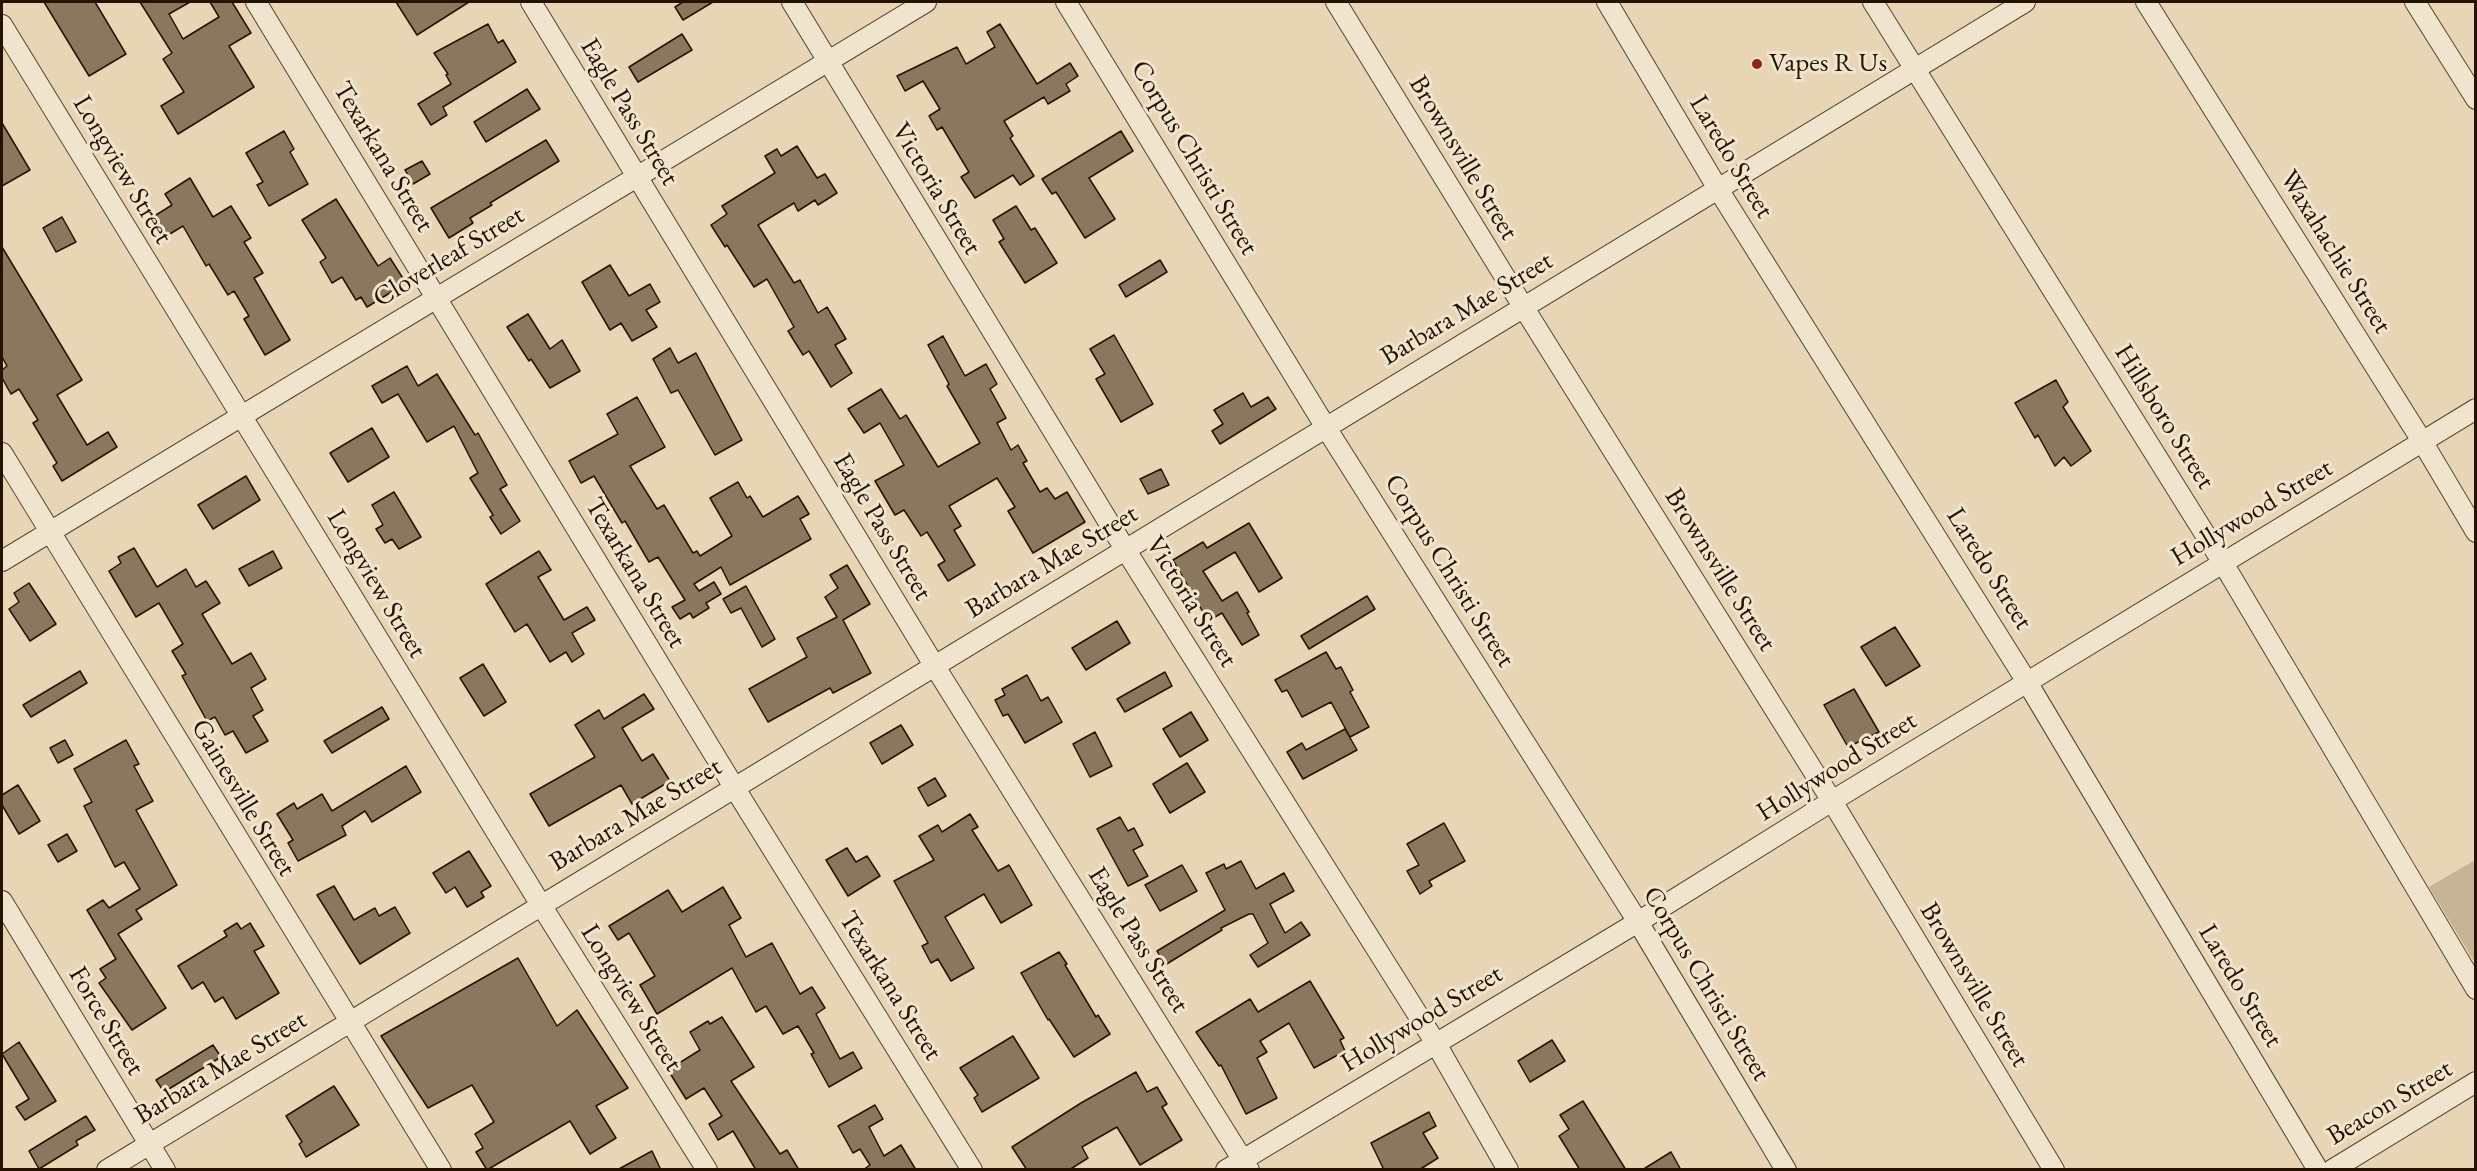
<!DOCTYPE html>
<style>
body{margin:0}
#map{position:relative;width:2477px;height:1171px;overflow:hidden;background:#e8d5b5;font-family:"EB Garamond",serif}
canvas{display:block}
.frame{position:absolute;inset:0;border:3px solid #251200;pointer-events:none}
</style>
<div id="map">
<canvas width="2477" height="1171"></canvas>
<div class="frame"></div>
</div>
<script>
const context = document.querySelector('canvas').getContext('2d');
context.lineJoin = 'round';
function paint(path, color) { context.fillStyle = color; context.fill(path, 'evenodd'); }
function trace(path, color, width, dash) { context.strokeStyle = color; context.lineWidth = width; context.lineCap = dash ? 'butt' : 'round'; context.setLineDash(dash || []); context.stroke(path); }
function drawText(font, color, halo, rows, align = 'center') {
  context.font = font + ' "EB Garamond",serif'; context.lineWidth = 6; context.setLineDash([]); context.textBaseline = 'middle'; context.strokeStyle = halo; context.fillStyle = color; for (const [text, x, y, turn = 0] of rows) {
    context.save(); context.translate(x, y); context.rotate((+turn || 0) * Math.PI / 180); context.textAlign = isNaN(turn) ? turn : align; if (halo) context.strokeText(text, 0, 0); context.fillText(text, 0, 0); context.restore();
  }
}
paint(new Path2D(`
 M 2475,860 L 2475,963 L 2429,887 Z`), '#c7b496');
const building = new Path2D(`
 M 44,2 L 95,2 L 126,54 L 89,76 Z
 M 140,2 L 190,2 L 169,14 L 183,39 L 219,17 L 210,2 L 232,2 L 251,33 L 229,46 L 254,87 L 178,134 L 161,106 L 184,92 L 163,59 L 172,53 Z
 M 396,2 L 469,2 L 417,35 Z
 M 683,2 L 713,2 L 683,20 L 675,7 Z
 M 488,24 L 498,43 L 503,40 L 516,62 L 443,107 L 447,115 L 431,125 L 418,104 L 451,84 L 446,75 L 448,74 L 434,53 Z
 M 1000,24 L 1037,84 L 1070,63 L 1078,76 L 1066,84 L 1070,91 L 1048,104 L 1044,97 L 1004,121 L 1013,136 L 1010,138 L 1034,176 L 1020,185 L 1013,175 L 975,198 L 961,177 L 969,172 L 942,127 L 937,130 L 929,116 L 940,109 L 923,81 L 905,91 L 897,76 L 957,47 L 966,64 L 995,47 L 987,32 Z
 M 682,34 L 692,50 L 638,82 L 629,67 Z
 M 527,89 L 540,109 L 486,142 L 474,122 Z
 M 2,123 L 30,170 L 2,186 Z
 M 284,131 L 294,149 L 290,152 L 308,184 L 269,206 L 257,185 L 263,182 L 246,153 Z
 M 1121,131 L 1133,151 L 1089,178 L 1115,219 L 1085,238 L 1056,192 L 1052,194 L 1042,179 Z
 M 546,140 L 559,161 L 490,203 L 492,205 L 470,218 L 473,223 L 449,238 L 431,208 Z
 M 797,146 L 817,178 L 825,174 L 837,193 L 818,205 L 815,200 L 798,211 L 794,203 L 758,225 L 794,283 L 800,280 L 818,313 L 827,307 L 846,339 L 835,345 L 852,373 L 831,387 L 809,351 L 803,355 L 788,331 L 794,327 L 767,279 L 754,287 L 727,245 L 725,247 L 711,225 L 727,214 L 722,206 L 775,173 L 765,156 L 777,149 L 781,156 Z
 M 422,161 L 430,174 L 413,184 L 405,170 Z
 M 190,178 L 213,217 L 231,206 L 251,238 L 244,242 L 263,273 L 254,278 L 290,340 L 265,355 L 244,319 L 249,316 L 234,291 L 228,295 L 209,264 L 206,266 L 183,226 L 160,240 L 148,220 L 172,205 L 165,194 Z
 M 336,199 L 378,266 L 390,258 L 406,283 L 367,307 L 361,297 L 356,300 L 342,277 L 332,283 L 320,262 L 326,258 L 302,220 Z
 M 1016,206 L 1031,230 L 1035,228 L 1057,263 L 1025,283 L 999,242 L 1004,239 L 993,220 Z
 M 62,217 L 76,242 L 56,252 L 43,228 Z
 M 2,247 L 82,380 L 57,395 L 87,445 L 108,432 L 117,447 L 62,481 L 53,466 L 57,463 L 33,423 L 38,420 L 19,389 L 11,394 L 2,378 L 2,370 L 7,366 L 2,357 Z
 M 1160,260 L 1167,272 L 1126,297 L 1119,285 Z
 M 610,265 L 629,296 L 650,284 L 660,302 L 646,310 L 657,327 L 632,341 L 621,323 L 610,330 L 582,282 Z
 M 528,314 L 550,349 L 562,340 L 580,371 L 550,388 L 531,359 L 529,361 L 507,327 Z
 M 1114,335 L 1153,404 L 1121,422 L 1096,379 L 1105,374 L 1090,349 Z
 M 943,336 L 965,376 L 986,364 L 997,384 L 990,389 L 1006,418 L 997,423 L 1011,450 L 1018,445 L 1027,461 L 1023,463 L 1040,492 L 1047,488 L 1055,499 L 1067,492 L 1085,522 L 1033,553 L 1008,511 L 1015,507 L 997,478 L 949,506 L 961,526 L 954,530 L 975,565 L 948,581 L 938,565 L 945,561 L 927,532 L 921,536 L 904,510 L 895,515 L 875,481 L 904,465 L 880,423 L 864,433 L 848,409 L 881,389 L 900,419 L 906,415 L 938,467 L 980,443 L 947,386 L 949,384 L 928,345 Z
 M 670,348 L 678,363 L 696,353 L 742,440 L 715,455 L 678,390 L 671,393 L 653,359 Z
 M 407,366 L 418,386 L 437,374 L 475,435 L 478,433 L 507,485 L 500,489 L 520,521 L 501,534 L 490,517 L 493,515 L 470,478 L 478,473 L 454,426 L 427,442 L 398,394 L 382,403 L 372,386 Z
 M 2056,380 L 2068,402 L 2063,407 L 2091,451 L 2071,466 L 2064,457 L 2055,466 L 2038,435 L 2035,438 L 2015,403 Z
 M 1243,393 L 1251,407 L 1268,397 L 1276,409 L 1220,444 L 1212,431 L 1223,424 L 1214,410 Z
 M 637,397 L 665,447 L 630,466 L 657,509 L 664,505 L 693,553 L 697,551 L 700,556 L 732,536 L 710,498 L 738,482 L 747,498 L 750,496 L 763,517 L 798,496 L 809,514 L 800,519 L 811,539 L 730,585 L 721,567 L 694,584 L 699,591 L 714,582 L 721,594 L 706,603 L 709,608 L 693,618 L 690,613 L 680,619 L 672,607 L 685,600 L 658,557 L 649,562 L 625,521 L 622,523 L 594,476 L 581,483 L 569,461 L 618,434 L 607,414 Z
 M 372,428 L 389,457 L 348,482 L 330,453 Z
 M 1161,469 L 1169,485 L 1148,494 L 1140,479 Z
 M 246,476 L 260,500 L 213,529 L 198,505 Z
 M 394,492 L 421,537 L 399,549 L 392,539 L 385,543 L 376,529 L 383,525 L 372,505 Z
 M 1249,523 L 1282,578 L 1259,592 L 1235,552 L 1203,571 L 1222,601 L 1237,592 L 1249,612 L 1247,613 L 1259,635 L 1242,645 L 1222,613 L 1208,621 L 1173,560 L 1203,542 L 1207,548 Z
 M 134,548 L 157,587 L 186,569 L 196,587 L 206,581 L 220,603 L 202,614 L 232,664 L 251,653 L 266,679 L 251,688 L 263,710 L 253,716 L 268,741 L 246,753 L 233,731 L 225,735 L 215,717 L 207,721 L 182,676 L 186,674 L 172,651 L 183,644 L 159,603 L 136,617 L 109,571 L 121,563 L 118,557 Z
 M 273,551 L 282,568 L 249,586 L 239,569 Z
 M 539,551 L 551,570 L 538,577 L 564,620 L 587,607 L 595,620 L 572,633 L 584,654 L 572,662 L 566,652 L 550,662 L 527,624 L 515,632 L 486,584 Z
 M 847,565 L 870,604 L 843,620 L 871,673 L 833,693 L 830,688 L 768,722 L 749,689 L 807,657 L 797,638 L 837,617 L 825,597 L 838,588 L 830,575 Z
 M 29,583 L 56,624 L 30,641 L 9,609 L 19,602 L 14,593 Z
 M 746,586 L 775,639 L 762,647 L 741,608 L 731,613 L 723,599 Z
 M 1367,596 L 1375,609 L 1309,649 L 1301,636 Z
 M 1117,621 L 1130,643 L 1086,670 L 1072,648 Z
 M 1895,627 L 1920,666 L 1886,686 L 1861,647 Z
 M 1326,652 L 1336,669 L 1341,667 L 1353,690 L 1350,692 L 1369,727 L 1350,737 L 1331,702 L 1302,717 L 1287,690 L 1282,692 L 1275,680 Z
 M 483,664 L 506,702 L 484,716 L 460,678 Z
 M 80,671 L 87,683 L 31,717 L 23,705 Z
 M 1165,672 L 1172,686 L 1125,712 L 1117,699 Z
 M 1027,675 L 1041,701 L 1048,697 L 1062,722 L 1025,743 L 1008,714 L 1003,716 L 995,700 L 1005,695 L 1002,689 Z
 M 1854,689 L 1879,732 L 1848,747 L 1824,705 Z
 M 644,694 L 654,709 L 622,728 L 642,761 L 653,754 L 670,781 L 632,804 L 621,785 L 549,826 L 530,794 L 595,757 L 575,725 L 599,710 L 604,719 Z
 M 382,707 L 389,719 L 332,753 L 324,741 Z
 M 1191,712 L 1208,740 L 1180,757 L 1163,729 Z
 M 901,725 L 913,745 L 882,764 L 870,743 Z
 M 1345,729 L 1357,750 L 1303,779 L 1287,752 L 1302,743 L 1306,750 Z
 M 1095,732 L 1112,766 L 1090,777 L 1073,744 Z
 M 65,740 L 73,755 L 58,763 L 50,748 Z
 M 126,740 L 139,764 L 134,766 L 153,801 L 136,810 L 177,885 L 136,910 L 142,919 L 118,934 L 166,1008 L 132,1030 L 99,983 L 106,978 L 100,969 L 116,959 L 87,910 L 103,900 L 109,908 L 140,889 L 124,862 L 115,867 L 84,806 L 92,802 L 74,769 Z
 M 1187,763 L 1205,792 L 1170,813 L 1153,784 Z
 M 406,766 L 421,792 L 372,822 L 365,811 L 342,826 L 346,835 L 298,861 L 288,843 L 293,840 L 277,814 L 294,803 L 297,809 L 322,794 L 332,811 Z
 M 935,778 L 946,796 L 928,806 L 918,788 Z
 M 18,785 L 40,821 L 19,834 L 2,805 L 2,795 Z
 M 970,814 L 978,827 L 972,830 L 998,871 L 1009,865 L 1032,905 L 1001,923 L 984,894 L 945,917 L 974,968 L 951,981 L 938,959 L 931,963 L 922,946 L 928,943 L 894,881 L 934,860 L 919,836 L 938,825 L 942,832 Z
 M 1120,817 L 1128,831 L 1134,828 L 1143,845 L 1133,850 L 1148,876 L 1128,886 L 1097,829 Z
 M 1444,823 L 1465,861 L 1429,881 L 1432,886 L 1420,894 L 1407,871 L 1419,865 L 1407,844 Z
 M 67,834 L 77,851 L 58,862 L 48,845 Z
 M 847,848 L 856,862 L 867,856 L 880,876 L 848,896 L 826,860 Z
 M 469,851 L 491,886 L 481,892 L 484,897 L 467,907 L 455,887 L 446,893 L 433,873 Z
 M 1241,861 L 1256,889 L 1284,873 L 1294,891 L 1270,904 L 1285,933 L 1301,922 L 1310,935 L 1258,967 L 1250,955 L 1268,943 L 1253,914 L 1249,914 L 1221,928 L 1222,930 L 1165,965 L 1157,951 L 1225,910 L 1206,873 L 1224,864 L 1226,869 Z
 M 1182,865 L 1197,891 L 1160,911 L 1145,885 Z
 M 334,886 L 354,920 L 375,908 L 379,916 L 395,907 L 410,933 L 360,964 L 317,895 Z
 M 723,887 L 741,918 L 729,925 L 746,957 L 772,943 L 800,994 L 812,987 L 825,1008 L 816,1014 L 840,1059 L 853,1052 L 862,1068 L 829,1087 L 811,1054 L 814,1053 L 798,1026 L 783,1034 L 766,1006 L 756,1012 L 732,968 L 657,1014 L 640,985 L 655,976 L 629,933 L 618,940 L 609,926 L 668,890 L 682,912 Z
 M 237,923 L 241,929 L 250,923 L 264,946 L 254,951 L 279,993 L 236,1019 L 223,997 L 215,1002 L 203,982 L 192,989 L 178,966 L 227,936 L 224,931 Z
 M 1059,952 L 1067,964 L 1065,965 L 1096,1017 L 1098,1015 L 1110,1034 L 1074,1057 L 1049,1019 L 1048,1020 L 1021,973 Z
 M 518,958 L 557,1026 L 577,1010 L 628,1088 L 596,1106 L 616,1138 L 590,1154 L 570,1121 L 487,1170 L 476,1152 L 483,1148 L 475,1134 L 494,1122 L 472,1085 L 428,1108 L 381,1036 Z
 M 1310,981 L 1344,1038 L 1340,1040 L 1345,1051 L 1314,1068 L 1289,1023 L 1260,1041 L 1267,1052 L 1257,1058 L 1277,1098 L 1246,1114 L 1221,1065 L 1219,1066 L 1196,1032 L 1250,999 L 1258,1012 Z
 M 722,1017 L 754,1067 L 731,1081 L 780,1154 L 787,1150 L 799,1170 L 756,1170 L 733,1131 L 718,1140 L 709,1124 L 722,1116 L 704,1088 L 686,1099 L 668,1070 L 700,1050 L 690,1032 L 708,1021 L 710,1024 Z
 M 1013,1036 L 1039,1078 L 982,1112 L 974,1098 L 978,1095 L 960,1068 Z
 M 1552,1040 L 1565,1061 L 1530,1082 L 1518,1061 Z
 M 19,1042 L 56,1101 L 25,1120 L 16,1107 L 29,1099 L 2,1054 Z
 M 213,1045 L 221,1057 L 164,1092 L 156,1080 Z
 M 1136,1072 L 1147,1092 L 1157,1087 L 1167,1104 L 1162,1107 L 1182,1140 L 1140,1165 L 1117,1127 L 1082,1147 L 1088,1158 L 1069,1170 L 1027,1170 L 1012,1147 L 1081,1103 Z
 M 334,1086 L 359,1125 L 306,1157 L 299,1144 L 302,1142 L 286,1116 Z
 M 1583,1101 L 1626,1170 L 1580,1170 L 1559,1136 L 1569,1129 L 1560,1115 Z
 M 875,1105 L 883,1119 L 869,1127 L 884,1156 L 901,1145 L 916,1170 L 863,1170 L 870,1165 L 860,1149 L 853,1153 L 838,1126 Z
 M 1429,1112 L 1436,1126 L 1423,1133 L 1438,1158 L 1419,1170 L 1384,1170 L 1371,1143 Z
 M 86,1116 L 95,1130 L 76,1141 L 78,1145 L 39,1169 L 29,1151 Z
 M 652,1151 L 661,1170 L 617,1170 Z
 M 1671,1152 L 1681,1170 L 1642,1170 Z`);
paint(building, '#8a775e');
trace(building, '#251200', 1.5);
const minor = new Path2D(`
 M 256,2 L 734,787 L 972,1170
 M 531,2 L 934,665 L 1249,1170
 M 792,2 L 1125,549 L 1435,1042 L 1508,1170
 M 1066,2 L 1325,426 L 1638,922 L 1786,1170
 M 1336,2 L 1524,308 L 1832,801 L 2054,1170
 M 1607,2 L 1718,189 L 2027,682 L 2318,1170
 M 1873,2 L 2223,563 L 2476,989
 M 2146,2 L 2422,441 L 2476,532
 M 2415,2 L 2476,99
 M 2,25 L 541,905 L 707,1170
 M 2,453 L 441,1170
 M 2,561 L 926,2
 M 2,901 L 165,1170
 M 107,1170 L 2025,2
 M 1226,1170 L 1638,922 L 1832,801 L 2476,409
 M 2332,1170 L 2476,1082`);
trace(minor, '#56432d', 22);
trace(minor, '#f0e4cf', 20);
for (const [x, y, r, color] of [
 [1757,64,6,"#8f2418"]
]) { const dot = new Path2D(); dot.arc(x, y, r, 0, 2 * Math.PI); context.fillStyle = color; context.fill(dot); trace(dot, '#f0e4cf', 2); }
drawText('27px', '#251200', '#f0e4cf', [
 ["Vapes R Us",1769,64]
], 'left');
drawText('27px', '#251200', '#f0e4cf', [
 ["Eagle Pass Street",629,112,59],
 ["Texarkana Street",383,157,59],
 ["Laredo Street",1731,157,59],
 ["Corpus Christi Street",1194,158,59],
 ["Brownsville Street",1463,158,59],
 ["Longview Street",122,170,59],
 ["Victoria Street",936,189,59],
 ["Waxahachie Street",2335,252,58],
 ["Cloverleaf Street",449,257,-31],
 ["Barbara Mae Street",1467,309,-31],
 ["Hillsboro Street",2164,417,58],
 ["Hollywood Street",2252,513,-31],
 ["Eagle Pass Street",882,527,59],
 ["Barbara Mae Street",1052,562,-31],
 ["Laredo Street",1989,569,58],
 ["Brownsville Street",1720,570,58],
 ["Corpus Christi Street",1449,571,58],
 ["Texarkana Street",635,573,59],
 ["Longview Street",376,584,59],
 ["Victoria Street",1191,602,58],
 ["Hollywood Street",1837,767,-32],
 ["Gainesville Street",243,798,59],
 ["Barbara Mae Street",636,815,-31],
 ["Eagle Pass Street",1138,940,58],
 ["Corpus Christi Street",1706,984,59],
 ["Brownsville Street",1974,985,59],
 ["Texarkana Street",890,986,58],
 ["Laredo Street",2240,986,59],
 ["Longview Street",631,998,58],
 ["Hollywood Street",1422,1019,-31],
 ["Force Street",106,1021,59],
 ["Barbara Mae Street",221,1068,-31],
 ["Beacon Street",2390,1103,-31]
]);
</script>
